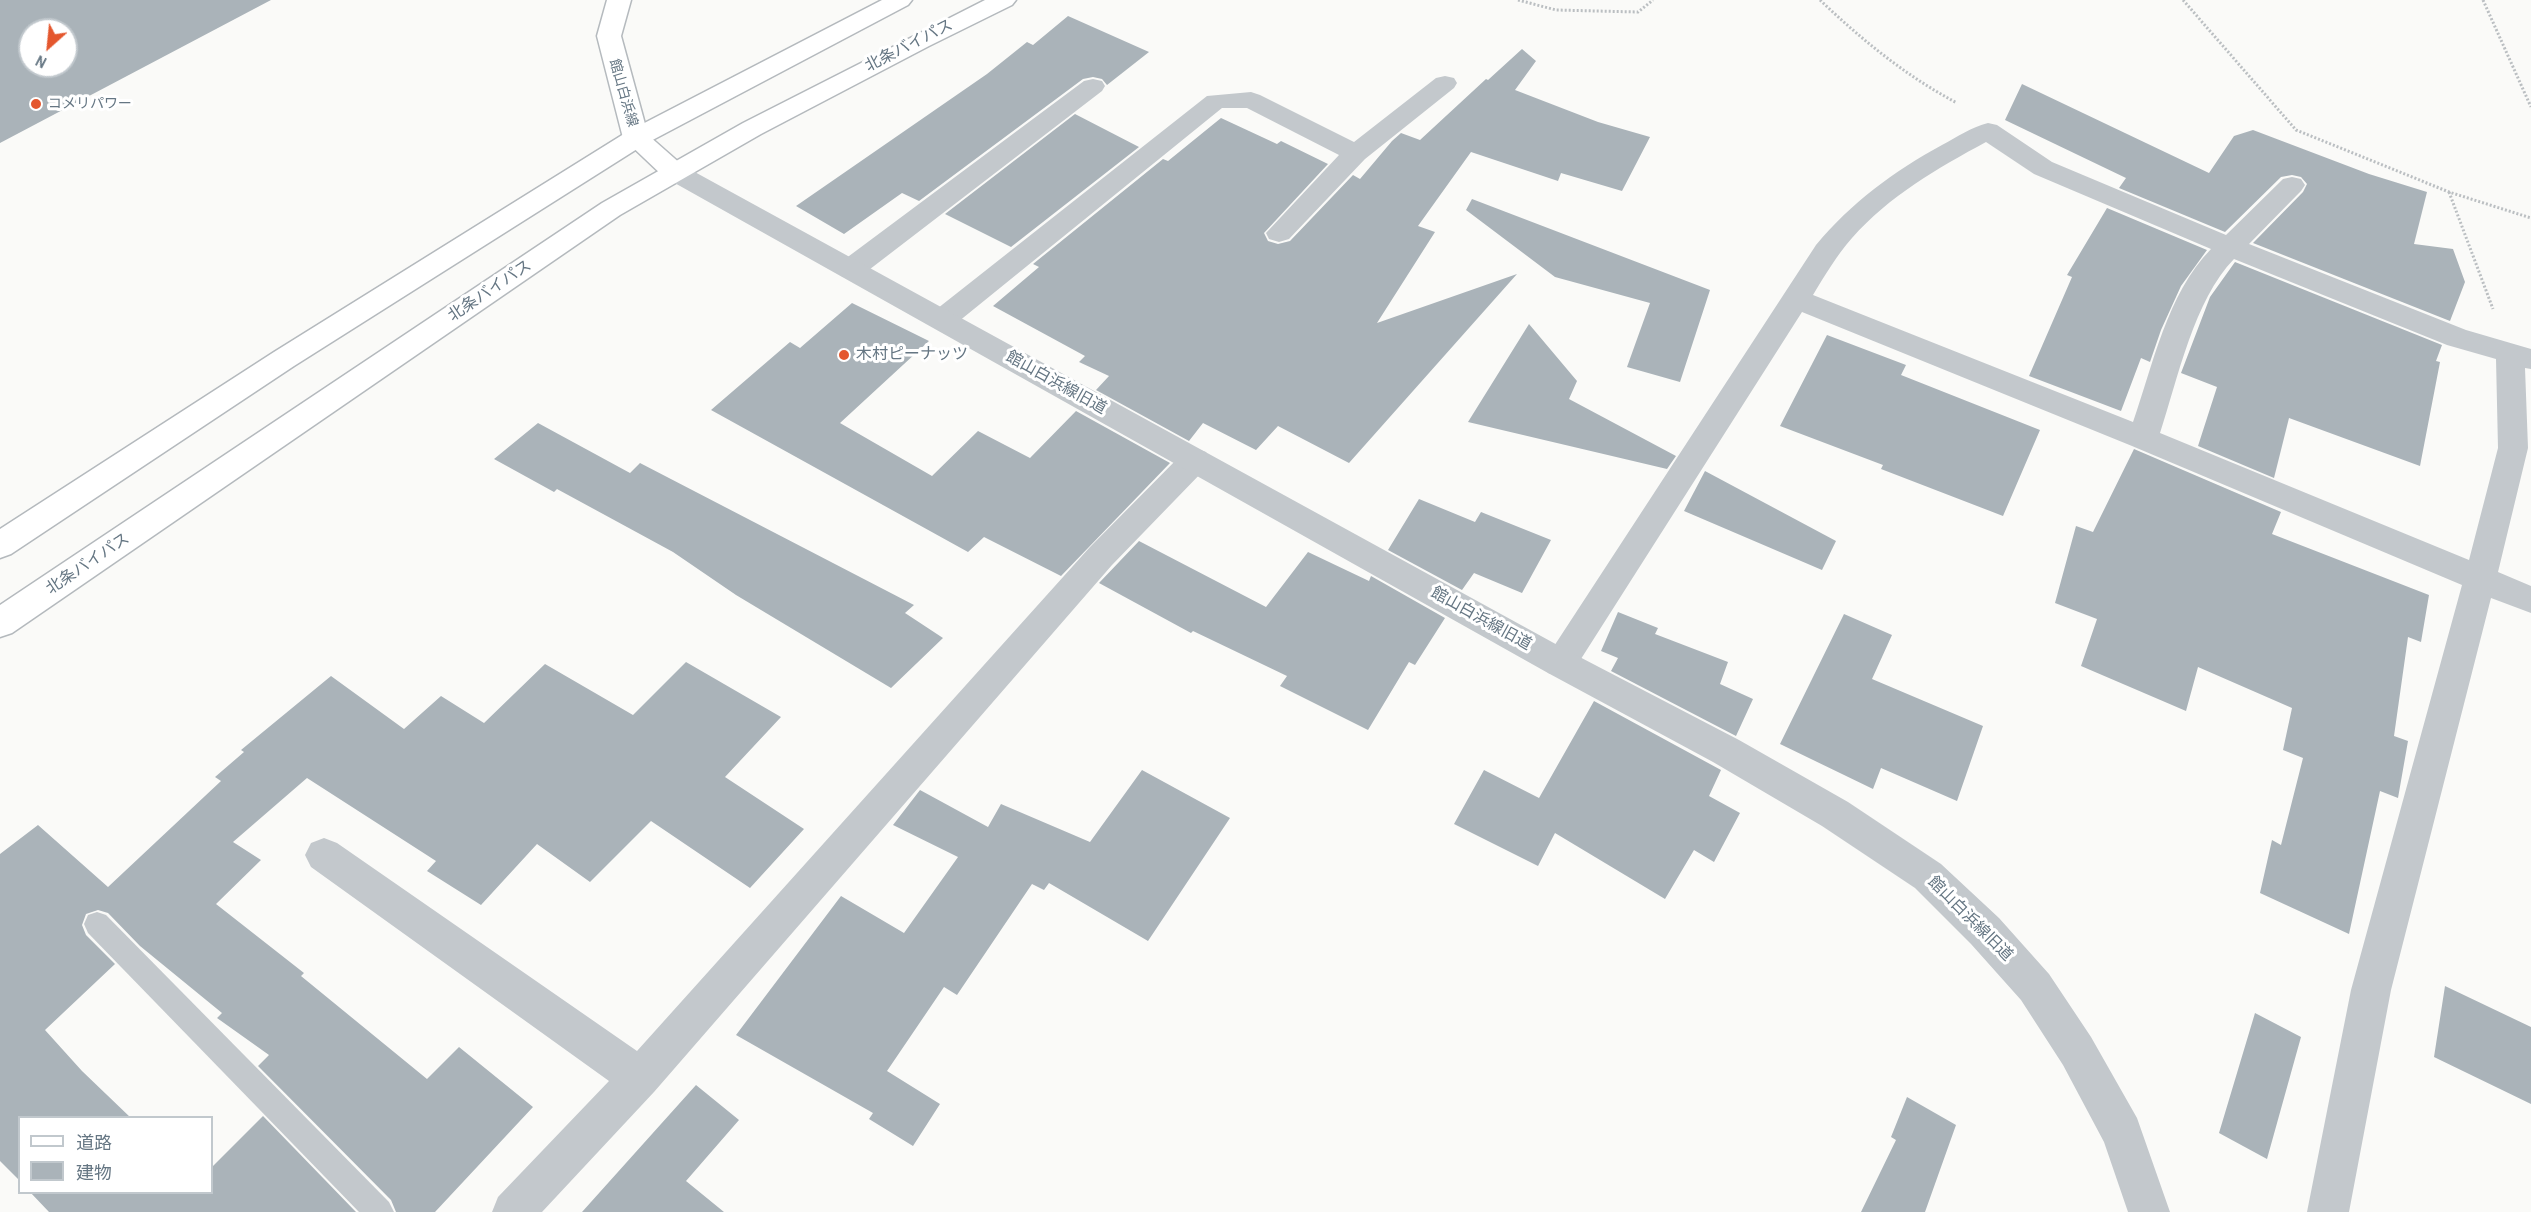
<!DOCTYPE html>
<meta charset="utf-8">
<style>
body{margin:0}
#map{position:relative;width:2531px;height:1212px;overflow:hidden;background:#fafaf8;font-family:"Archivo Narrow","Noto Sans JP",sans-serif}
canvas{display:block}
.legend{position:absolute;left:18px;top:1116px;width:195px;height:78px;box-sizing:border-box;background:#fff;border:2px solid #c1c8cd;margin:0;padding:8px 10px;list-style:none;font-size:18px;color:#657683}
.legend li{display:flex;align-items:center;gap:12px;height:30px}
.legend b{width:30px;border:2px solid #c1c8cd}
.north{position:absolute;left:18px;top:18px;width:60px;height:60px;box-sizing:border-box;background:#fff;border:2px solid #c1c8cd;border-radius:50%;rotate:207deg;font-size:16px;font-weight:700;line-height:24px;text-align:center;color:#657683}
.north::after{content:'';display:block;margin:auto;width:21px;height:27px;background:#e4572e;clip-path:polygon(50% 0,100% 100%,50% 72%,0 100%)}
</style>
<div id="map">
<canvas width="2531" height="1212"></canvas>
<ul class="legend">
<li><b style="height:8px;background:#fff"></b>道路</li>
<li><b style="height:16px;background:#aab3b9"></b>建物</li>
</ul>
<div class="north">N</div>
</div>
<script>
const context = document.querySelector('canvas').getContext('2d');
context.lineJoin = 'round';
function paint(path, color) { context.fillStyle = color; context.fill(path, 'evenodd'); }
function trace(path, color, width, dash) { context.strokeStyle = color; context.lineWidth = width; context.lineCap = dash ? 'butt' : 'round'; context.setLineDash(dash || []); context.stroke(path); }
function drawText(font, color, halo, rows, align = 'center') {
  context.font = font + ' "Archivo Narrow","Noto Sans JP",sans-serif'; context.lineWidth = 6; context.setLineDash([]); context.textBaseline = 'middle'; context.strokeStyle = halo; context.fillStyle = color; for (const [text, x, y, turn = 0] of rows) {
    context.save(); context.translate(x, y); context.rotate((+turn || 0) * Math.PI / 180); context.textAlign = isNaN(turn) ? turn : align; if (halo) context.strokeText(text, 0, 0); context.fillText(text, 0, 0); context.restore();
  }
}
paint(new Path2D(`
 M 0,0 L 271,0 L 0,143 ZM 30,30 L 66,30 L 66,66 L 30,66 Z
 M 1068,16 L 1149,52 L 1107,85 L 1102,79 L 1093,77 L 1083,79 L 919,201 L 902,193 L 844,234 L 796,206 L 987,74 L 1027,42 L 1033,45 Z
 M 1522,49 L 1536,61 L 1515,90 L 1598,122 L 1650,137 L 1622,191 L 1561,173 L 1558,181 L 1471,152 L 1418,226 L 1435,232 L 1377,323 L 1517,274 L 1349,463 L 1278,426 L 1256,450 L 1203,423 L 1189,441 L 1096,390 L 1109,376 L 1079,362 L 1085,356 L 993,306 L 1039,267 L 1033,264 L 1163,159 L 1168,161 L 1221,118 L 1277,144 L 1281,141 L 1328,164 L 1264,233 L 1268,241 L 1278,244 L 1290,241 L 1353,175 L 1360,179 L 1392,141 L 1401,133 L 1420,140 L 1486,79 L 1488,80 Z
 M 2022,84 L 2209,173 L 2234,136 L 2253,130 L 2369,174 L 2427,192 L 2414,244 L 2453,249 L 2465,282 L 2450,321 L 2253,243 L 2303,192 L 2307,184 L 2301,177 L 2292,175 L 2281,177 L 2225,232 L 2119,188 L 2126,178 L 2005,120 Z
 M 1075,114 L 1139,147 L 1011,247 L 945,214 Z
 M 1472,199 L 1710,290 L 1680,382 L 1627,367 L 1650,303 L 1555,277 L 1466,210 Z
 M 2107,208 L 2207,250 L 2181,286 L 2161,330 L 2150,362 L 2141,358 L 2121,411 L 2029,376 L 2072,277 L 2067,275 Z
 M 2235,262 L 2442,345 L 2436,361 L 2440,362 L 2420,466 L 2289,418 L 2274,478 L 2198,446 L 2217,387 L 2181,373 L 2210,297 Z
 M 852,303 L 929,341 L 840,423 L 932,476 L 978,431 L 1030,458 L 1076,411 L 1170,463 L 1061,576 L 984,537 L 968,552 L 711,410 L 790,342 L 800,348 Z
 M 1529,324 L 1577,381 L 1569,399 L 1676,456 L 1667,469 L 1468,422 Z
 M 1827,335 L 1906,365 L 1901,375 L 2040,430 L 2003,516 L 1881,469 L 1883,465 L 1780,426 Z
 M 538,423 L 630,473 L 640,463 L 914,605 L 905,613 L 943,638 L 891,688 L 736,595 L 673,552 L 557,489 L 554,492 L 494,459 Z
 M 2134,449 L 2281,512 L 2272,534 L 2429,595 L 2421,642 L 2408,637 L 2394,736 L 2408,741 L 2398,798 L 2380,791 L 2349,934 L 2260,893 L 2272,840 L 2281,845 L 2303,758 L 2283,750 L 2292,708 L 2198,667 L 2186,711 L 2081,666 L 2097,619 L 2055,603 L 2076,526 L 2093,532 Z
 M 1705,471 L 1836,541 L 1822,570 L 1684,511 Z
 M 1419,499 L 1475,522 L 1481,512 L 1551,540 L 1522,593 L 1474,573 L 1462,590 L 1388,550 Z
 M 1139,541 L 1266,607 L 1308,552 L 1369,581 L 1371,576 L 1445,618 L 1415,665 L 1409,662 L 1368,730 L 1280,686 L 1287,676 L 1193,631 L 1191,633 L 1099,583 Z
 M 1618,612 L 1658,628 L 1655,634 L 1728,662 L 1720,684 L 1753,699 L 1736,736 L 1611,671 L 1618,658 L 1601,651 Z
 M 1844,614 L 1892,635 L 1872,679 L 1983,726 L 1957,801 L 1881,768 L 1873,789 L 1780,744 Z
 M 686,662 L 781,717 L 725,777 L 804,829 L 750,888 L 651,821 L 590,882 L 537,844 L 481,905 L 427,871 L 436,861 L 307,778 L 233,842 L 261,860 L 216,904 L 304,973 L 301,976 L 427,1079 L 459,1047 L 533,1107 L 435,1212 L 396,1212 L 391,1200 L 258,1066 L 269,1055 L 217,1018 L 222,1013 L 140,946 L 108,913 L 98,910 L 86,914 L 82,925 L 86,935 L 115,964 L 45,1030 L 82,1071 L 131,1118 L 20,1118 L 20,1181 L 0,1161 L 0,854 L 38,825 L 108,887 L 221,781 L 215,777 L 244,752 L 241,750 L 331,676 L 404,729 L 441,696 L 484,723 L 545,664 L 633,715 Z
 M 1594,701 L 1721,770 L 1709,796 L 1740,813 L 1714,862 L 1694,850 L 1665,899 L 1555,833 L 1538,866 L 1454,824 L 1484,770 L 1539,798 Z
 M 1142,770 L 1230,818 L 1148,941 L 1049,883 L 1044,890 L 1032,884 L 957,995 L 944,987 L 887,1071 L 940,1104 L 913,1146 L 869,1119 L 873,1113 L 736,1035 L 841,896 L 904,933 L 958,857 L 893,825 L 920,790 L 988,827 L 1001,804 L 1090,842 Z
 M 2445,986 L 2531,1027 L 2531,1104 L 2434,1057 Z
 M 2255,1013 L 2301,1037 L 2267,1159 L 2219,1133 Z
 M 696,1085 L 739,1120 L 686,1181 L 724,1212 L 582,1212 Z
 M 1907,1097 L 1956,1125 L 1925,1212 L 1861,1212 L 1896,1140 L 1891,1137 Z
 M 263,1116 L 356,1212 L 49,1212 L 30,1192 L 212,1192 L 212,1167 Z`), '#aab3b9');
const primary = new Path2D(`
 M 607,0 L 631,0 L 621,36 L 648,135 L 682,165 L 686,171 L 682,177 L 673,179 L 664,177 L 623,138 L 597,36 Z`);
const trunk = new Path2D(`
 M 882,0 L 912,0 L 908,5 L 645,144 L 294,366 L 11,554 L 0,558 L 0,529 L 274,352 L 627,132 Z
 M 985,0 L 1016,0 L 1012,5 L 929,46 L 761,134 L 620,215 L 12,633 L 0,637 L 0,605 L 602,203 L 743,123 Z`);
trace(primary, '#b5babe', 3);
trace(trunk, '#b4b9bd', 3);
trace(new Path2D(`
 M 1518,0 L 1556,10 L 1638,12 L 1653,0
 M 1820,0 C 1862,40 1906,76 1957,103
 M 2183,0 L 2296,130 L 2449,192 L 2531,218
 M 2483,0 L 2531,107
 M 2449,192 L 2493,309`), '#bbbfc2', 3, [2, 2]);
paint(new Path2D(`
 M 97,912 L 106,915 L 389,1202 L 394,1212 L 359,1212 L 88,933 L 84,924 L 88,915 Z`), '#c3c8cc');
paint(new Path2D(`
 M 1445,76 L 1454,78 L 1457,83 L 1454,88 L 1365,159 L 1289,239 L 1279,242 L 1269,239 L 1266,233 L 1339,155 L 1247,108 L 1222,108 L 953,326 L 943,329 L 933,326 L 929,319 L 933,312 L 1207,96 L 1251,92 L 1260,95 L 1354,142 L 1436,78 Z
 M 1093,79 L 1102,81 L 1105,86 L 1102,91 L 861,276 L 851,278 L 841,276 L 837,269 L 841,262 L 1084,81 Z
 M 1988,123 L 1997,125 L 2052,162 L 2226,235 L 2283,179 L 2292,177 L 2301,179 L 2305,185 L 2301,191 L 2249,244 L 2466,330 L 2531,349 L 2531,369 L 2525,368 L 2528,448 L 2498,572 L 2531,586 L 2531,613 L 2491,598 L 2391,990 L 2349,1212 L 2307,1212 L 2351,990 L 2462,585 L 2132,446 L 1802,312 L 1572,673 L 1560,677 L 1548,673 L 1543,663 L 1816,245 C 1851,203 1894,171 1942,145 C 1957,137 1972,127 1988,123 ZM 1986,142 L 2034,174 L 2211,249 C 2167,294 2153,365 2133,422 L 1813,295 C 1825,275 1837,255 1852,238 C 1889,196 1938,168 1986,142 ZM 2234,259 L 2447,345 L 2496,359 L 2498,448 L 2469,560 L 2160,433 C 2178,378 2194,300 2234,259 Z
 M 1195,448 L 1206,452 L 1210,460 L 1206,468 L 1112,565 L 654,1092 L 542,1212 L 492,1212 L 498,1197 L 609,1081 L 311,867 L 305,855 L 311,843 L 324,838 L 337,843 L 637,1051 L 1090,547 L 1184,452 Z`), '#c3c8cc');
paint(new Path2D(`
 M 673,163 L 682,165 L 1572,653 L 1739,740 L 1848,802 L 1941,864 L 1999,918 L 2049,974 L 2091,1037 L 2137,1118 L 2170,1212 L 2128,1212 L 2104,1142 L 2063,1065 L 2021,1000 L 1971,944 L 1915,888 L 1822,826 L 1713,762 L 1548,673 L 664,177 L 660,171 L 664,165 Z`), '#c3c8cc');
paint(primary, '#fff');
paint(trunk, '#fff');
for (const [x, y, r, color] of [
 [36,104,6,"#e4572e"],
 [844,355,6,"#e4572e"]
]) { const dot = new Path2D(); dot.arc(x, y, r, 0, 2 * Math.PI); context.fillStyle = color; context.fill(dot); trace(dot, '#fff', 2); }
drawText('14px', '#657683', '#fff', [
 ["館山白浜線",623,93,74]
]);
drawText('14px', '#657683', '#fff', [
 ["コメリパワー",48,104]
], 'left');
drawText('16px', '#657683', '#fff', [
 ["北条バイパス",909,46,-27],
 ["北条バイパス",490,291,-34],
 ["館山白浜線旧道",1056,383,29],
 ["北条バイパス",88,564,-34],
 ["館山白浜線旧道",1481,619,29],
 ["館山白浜線旧道",1970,919,45]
]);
drawText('16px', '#657683', '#fff', [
 ["木村ピーナッツ",856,355]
], 'left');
</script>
